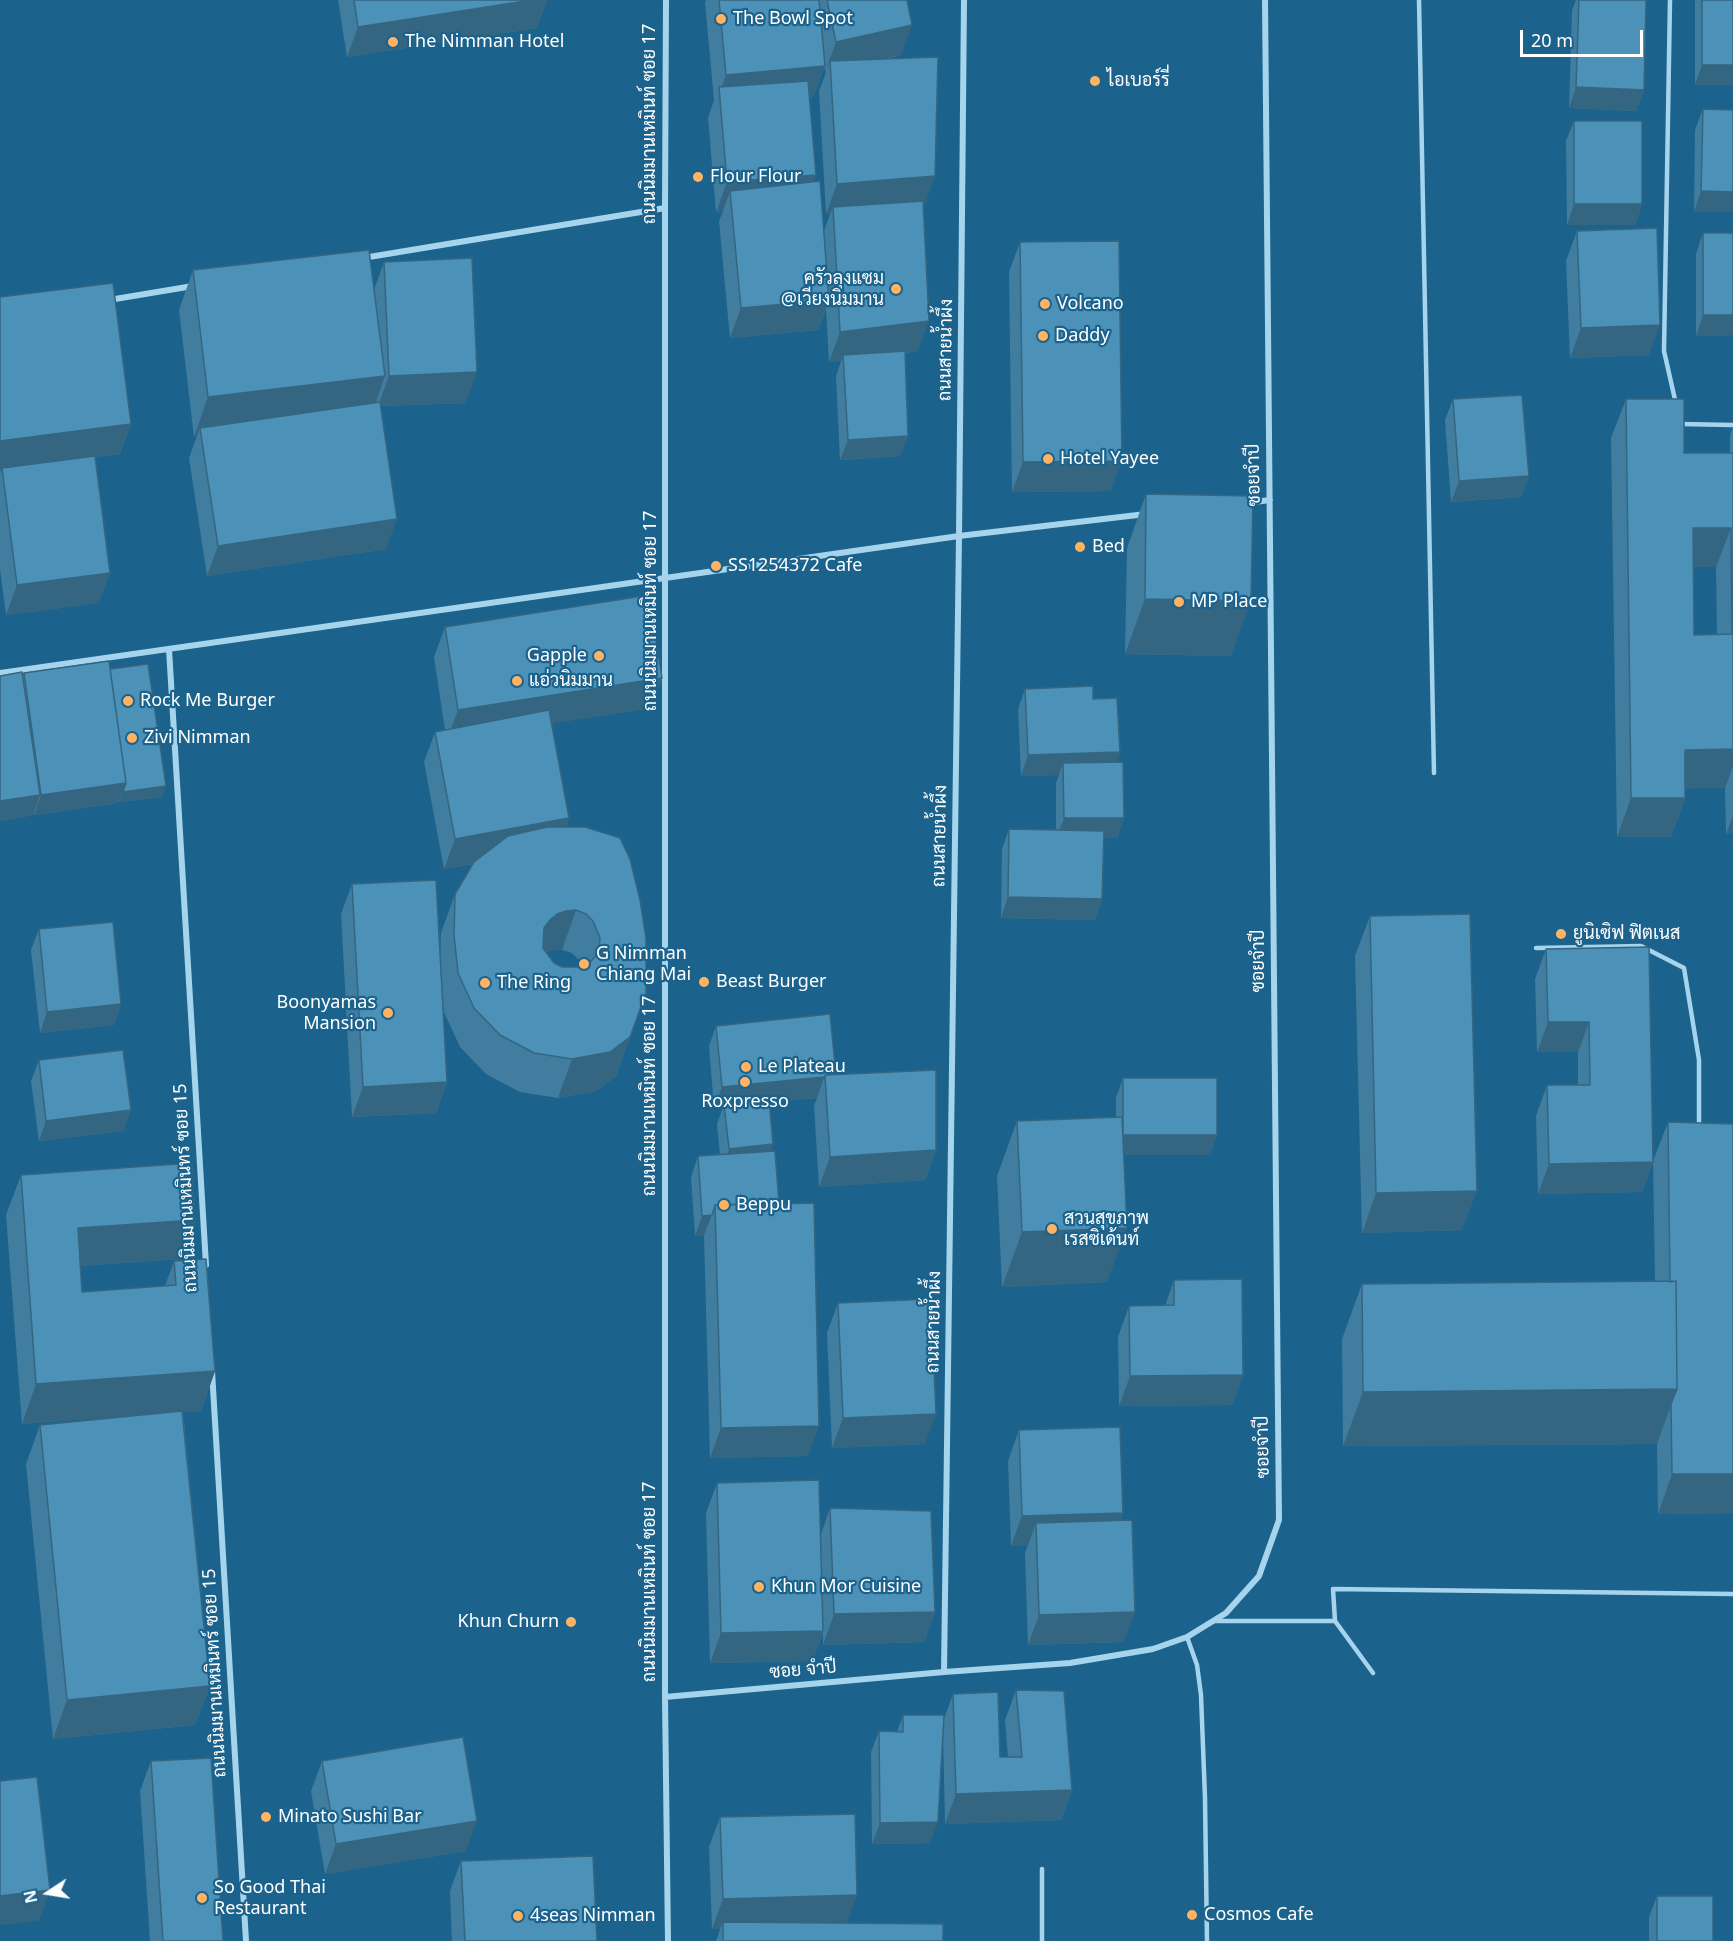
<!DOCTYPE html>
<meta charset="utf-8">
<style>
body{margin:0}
#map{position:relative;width:1733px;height:1941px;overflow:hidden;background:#1b638c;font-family:"Noto Sans",sans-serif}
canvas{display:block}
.north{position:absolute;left:18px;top:1863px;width:60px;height:60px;-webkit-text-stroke:4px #1b638c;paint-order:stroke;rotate:258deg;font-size:16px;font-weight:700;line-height:24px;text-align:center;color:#fff}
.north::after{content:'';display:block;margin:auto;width:21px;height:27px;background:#fff;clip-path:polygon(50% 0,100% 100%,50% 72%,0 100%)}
.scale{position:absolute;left:1520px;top:30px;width:123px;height:27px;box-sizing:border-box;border:3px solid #fff;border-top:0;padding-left:8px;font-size:18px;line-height:21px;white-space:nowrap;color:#fff;-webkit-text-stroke:4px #1b638c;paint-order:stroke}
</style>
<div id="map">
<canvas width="1733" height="1941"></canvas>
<div class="north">N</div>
<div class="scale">20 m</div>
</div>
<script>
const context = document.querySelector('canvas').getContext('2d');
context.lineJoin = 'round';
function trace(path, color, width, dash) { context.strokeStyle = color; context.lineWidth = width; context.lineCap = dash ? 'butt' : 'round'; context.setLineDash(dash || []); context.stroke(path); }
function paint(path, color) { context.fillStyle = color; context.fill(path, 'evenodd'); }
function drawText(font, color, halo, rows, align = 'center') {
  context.font = font + ' "Noto Sans",Sarabun,sans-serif'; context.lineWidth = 4.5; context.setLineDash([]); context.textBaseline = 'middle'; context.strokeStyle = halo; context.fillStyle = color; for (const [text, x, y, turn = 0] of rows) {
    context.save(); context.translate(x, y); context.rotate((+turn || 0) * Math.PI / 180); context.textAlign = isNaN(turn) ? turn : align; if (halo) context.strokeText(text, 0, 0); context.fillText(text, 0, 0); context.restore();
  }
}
trace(new Path2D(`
 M 1419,0 L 1434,773
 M 1670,0 L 1664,351 L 1676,404
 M 1680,424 L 1733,425
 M 1536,948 L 1641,946 L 1684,968 L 1699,1060 L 1699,1127
 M 1213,1621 L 1335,1621
 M 1187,1637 L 1197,1665 L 1201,1695 L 1205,1798 L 1207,1941
 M 1373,1673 L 1335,1621 L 1333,1589 L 1733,1594
 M 1042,1869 L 1042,1941`), '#a6d4ed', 4.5);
trace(new Path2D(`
 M 666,0 L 665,208 L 665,1697 L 668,1941
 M 363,258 L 665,208
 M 109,300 L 193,286
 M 1246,503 L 1270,500
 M 169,649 L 206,1265
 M 0,673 L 959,536 L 1146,514
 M 212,1371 L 246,1941
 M 944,1672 L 959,536 L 964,0
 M 665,1697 L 944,1672 L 1070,1663 L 1153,1649 L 1187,1637 L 1226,1613 L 1259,1576 L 1279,1520 L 1265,0`), '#a6d4ed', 6);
paint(new Path2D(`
 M 338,0 L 547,0 L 537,28 L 347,57 Z
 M 706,0 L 907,0 L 901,55 L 887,59 L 924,207 L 918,351 L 905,353 L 908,436 L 900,456 L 840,460 L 836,376 L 841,361 L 829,362 L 826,309 L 818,330 L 730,338 L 719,221 L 723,211 L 716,212 L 708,118 L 714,100 L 705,3 ZM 824,68 L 826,72 L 819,91 L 826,214 L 830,214 L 824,231 L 813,182 L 816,175 L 809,97 L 814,96 Z
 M 1576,0 L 1646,0 L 1644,90 L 1636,111 L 1569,108 L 1572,11 Z
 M 1695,0 L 1733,0 L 1695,85 Z
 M 1703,109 L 1733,110 L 1694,212 L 1695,130 Z
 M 1574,121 L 1642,204 L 1635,225 L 1567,225 L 1566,141 Z
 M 1577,231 L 1649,355 L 1570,358 L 1566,261 Z
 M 1703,233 L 1733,233 L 1733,335 L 1696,336 L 1696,254 Z
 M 1020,242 L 1111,491 L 1012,492 L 1009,272 Z
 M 384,262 L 466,403 L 381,406 L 386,549 L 207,576 L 189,458 L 197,436 L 194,437 L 179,310 L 193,270 L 374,290 Z
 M 1453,399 L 1529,476 L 1521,497 L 1451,502 L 1445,420 Z
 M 1626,399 L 1684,453 L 1730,453 L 1730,435 L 1733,427 L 1733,834 L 1726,834 L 1725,788 L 1685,788 L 1685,798 L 1671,837 L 1617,837 L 1611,438 ZM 1693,567 L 1716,567 L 1717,634 L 1694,635 Z
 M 131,424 L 120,454 L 95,457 L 99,603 L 6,615 L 0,569 L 0,473 L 1,470 L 0,470 Z
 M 1146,494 L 1231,656 L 1125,654 L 1127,548 Z
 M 445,627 L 662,678 L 651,708 L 552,723 L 569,818 L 566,827 L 646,993 L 616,1076 L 596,1091 L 558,1098 L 520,1092 L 486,1074 L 460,1047 L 444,1012 L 442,998 L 447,1082 L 436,1113 L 352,1117 L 341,914 L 352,884 L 440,960 L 441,933 L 455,894 L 473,864 L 444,869 L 424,762 L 435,732 L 445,730 L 434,657 ZM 552,950 L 562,950 L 572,953 L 579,960 L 582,966 L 580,967 L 562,967 L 554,963 L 546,952 Z
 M 110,669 L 162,797 L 119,802 L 119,801 L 118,803 L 34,815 L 34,813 L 33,815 L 0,821 L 0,676 L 23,675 L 24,673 Z
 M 1025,689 L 1093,699 L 1120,752 L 1116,762 L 1124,818 L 1117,838 L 1104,838 L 1102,899 L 1095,920 L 1001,918 L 1002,849 L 1009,829 L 1056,830 L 1056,783 L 1059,775 L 1021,776 L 1018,709 Z
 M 1370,916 L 1462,1230 L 1362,1233 L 1355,956 Z
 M 39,929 L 121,1004 L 114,1025 L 40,1033 L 31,950 Z
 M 1649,947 L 1653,1162 L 1642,1192 L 1538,1194 L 1536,1116 L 1547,1085 L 1578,1085 L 1578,1052 L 1537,1052 L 1535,979 L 1546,949 Z
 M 716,1026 L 836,1074 L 936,1150 L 925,1180 L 819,1187 L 814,1105 L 817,1098 L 769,1102 L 771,1152 L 779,1203 L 808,1456 L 710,1458 L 704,1235 L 695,1236 L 691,1177 L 698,1156 L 720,1155 L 717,1124 L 723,1107 L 714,1108 L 709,1046 Z
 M 39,1060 L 131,1110 L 123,1131 L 39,1141 L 31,1081 Z
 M 1123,1078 L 1217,1135 L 1210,1155 L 1124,1155 L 1107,1282 L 1002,1287 L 997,1176 L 1017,1121 L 1116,1117 L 1116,1098 Z
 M 1668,1122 L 1733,1124 L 1733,1513 L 1658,1514 L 1657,1444 L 1343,1446 L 1342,1339 L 1362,1284 L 1655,1282 L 1653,1161 Z
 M 21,1175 L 195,1220 L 181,1259 L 80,1266 L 82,1292 L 165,1286 L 174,1261 L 215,1371 L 201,1411 L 183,1412 L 210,1686 L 195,1725 L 53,1739 L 26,1464 L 40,1425 L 137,1415 L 22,1424 L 6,1215 Z
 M 1174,1280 L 1243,1375 L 1232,1405 L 1119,1406 L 1118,1337 L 1129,1306 L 1165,1306 Z
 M 838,1303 L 925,1444 L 832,1448 L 827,1333 Z
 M 1019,1430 L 1123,1513 L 1120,1520 L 1124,1642 L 1028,1645 L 1025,1553 L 1028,1545 L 1011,1546 L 1008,1461 Z
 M 717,1483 L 821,1534 L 830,1508 L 935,1612 L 924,1642 L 823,1645 L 823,1632 L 812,1661 L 710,1663 L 706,1513 Z
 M 1016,1690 L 1072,1790 L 1061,1820 L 945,1824 L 943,1734 L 930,1843 L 872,1844 L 871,1752 L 879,1731 L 897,1732 L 903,1715 L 943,1722 L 953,1694 L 1000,1757 L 1008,1757 L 1005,1720 Z
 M 151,1761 L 223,1941 L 150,1941 L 140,1791 Z
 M 322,1761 L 466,1851 L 325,1874 L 311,1791 Z
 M 720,1817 L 847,1923 L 943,1941 L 716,1941 L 720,1929 L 712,1929 L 709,1847 Z
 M 461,1861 L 597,1941 L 452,1941 L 450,1891 Z
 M 1657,1896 L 1713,1941 L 1649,1941 L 1649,1917 Z`), '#417d9e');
paint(new Path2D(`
 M 532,0 L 547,0 L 537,28 L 347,57 L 358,27 Z
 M 912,25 L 901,55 L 830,71 L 830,61 L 825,72 L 836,42 Z
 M 1702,65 L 1733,65 L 1733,85 L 1695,85 Z
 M 825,66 L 814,96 L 720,105 L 719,94 L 726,75 Z
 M 1576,87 L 1644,90 L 1636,111 L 1569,108 Z
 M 816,175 L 805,205 L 730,191 L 723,211 L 716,212 L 727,182 Z
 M 935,176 L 924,207 L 833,207 L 830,214 L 826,214 L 837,184 Z
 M 1701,191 L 1733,192 L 1733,212 L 1694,212 Z
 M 1574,204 L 1642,204 L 1635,225 L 1567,225 Z
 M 829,300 L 818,330 L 730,338 L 741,308 Z
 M 1703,315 L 1733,315 L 1733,335 L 1696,336 Z
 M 929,321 L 918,351 L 843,361 L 843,355 L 841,361 L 829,362 L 840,332 Z
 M 1660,325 L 1649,355 L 1570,358 L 1581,328 Z
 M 477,372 L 466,403 L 378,406 L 389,376 Z
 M 385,376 L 371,416 L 200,428 L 197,436 L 194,437 L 208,397 Z
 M 131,424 L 120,454 L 0,470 L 0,441 Z
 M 908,436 L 900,456 L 840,460 L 848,440 Z
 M 1122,461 L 1111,491 L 1012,492 L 1023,462 Z
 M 1529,476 L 1521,497 L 1451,502 L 1459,481 Z
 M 397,519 L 386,549 L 207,576 L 218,546 Z
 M 1693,528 L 1731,528 L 1716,567 L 1678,567 Z
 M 110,573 L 99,603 L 6,615 L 17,585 Z
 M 1145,599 L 1251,601 L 1231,656 L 1125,654 Z
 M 662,678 L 651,708 L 447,740 L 458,710 Z
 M 1733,749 L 1733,766 L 1725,788 L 1671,789 L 1685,750 Z
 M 1120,752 L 1112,772 L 1063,763 L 1059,775 L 1021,776 L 1028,755 Z
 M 126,783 L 118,803 L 34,815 L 41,795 Z
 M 166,786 L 162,797 L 119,802 L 123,792 Z
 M 40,795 L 33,815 L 0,821 L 0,801 Z
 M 1631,798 L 1685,798 L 1671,837 L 1617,837 Z
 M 1733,816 L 1733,834 L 1726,834 Z
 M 569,818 L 558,848 L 444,869 L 455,839 Z
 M 1064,818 L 1124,818 L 1117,838 L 1056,839 Z
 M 1008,897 L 1102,899 L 1095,920 L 1001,918 Z
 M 576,910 L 562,950 L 552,950 L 543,953 L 544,928 L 550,920 L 557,914 L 566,911 Z
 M 646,993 L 616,1076 L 596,1091 L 558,1098 L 572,1059 Z
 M 121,1004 L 114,1025 L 40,1033 L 47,1012 Z
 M 1548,1022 L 1589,1022 L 1578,1052 L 1537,1052 Z
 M 824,1077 L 817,1098 L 725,1107 L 724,1104 L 723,1107 L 714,1108 L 722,1087 Z
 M 447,1082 L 436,1113 L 352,1117 L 363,1087 Z
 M 131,1110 L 123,1131 L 39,1141 L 46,1121 Z
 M 1123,1135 L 1217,1135 L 1210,1155 L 1115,1155 Z
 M 773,1144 L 766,1165 L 722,1170 L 729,1149 Z
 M 936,1150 L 925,1180 L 819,1187 L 830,1157 Z
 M 1653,1162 L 1642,1192 L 1538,1194 L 1549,1164 Z
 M 1477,1191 L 1462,1230 L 1362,1233 L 1376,1193 Z
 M 712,1215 L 704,1235 L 695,1236 L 702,1216 Z
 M 195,1220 L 181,1259 L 63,1267 L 78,1228 Z
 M 1127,1228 L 1107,1282 L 1002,1287 L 1022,1232 Z
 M 215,1371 L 201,1411 L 22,1424 L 36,1384 Z
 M 1243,1375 L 1232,1405 L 1119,1406 L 1130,1376 Z
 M 1677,1389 L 1657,1444 L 1343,1446 L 1363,1392 Z
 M 936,1414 L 925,1444 L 832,1448 L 843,1418 Z
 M 819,1426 L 808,1456 L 710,1458 L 721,1428 Z
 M 1672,1474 L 1733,1474 L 1733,1513 L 1658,1514 Z
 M 1123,1513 L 1112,1543 L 1036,1523 L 1028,1545 L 1011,1546 L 1022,1516 Z
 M 935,1612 L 924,1642 L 823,1645 L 834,1614 Z
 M 1135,1612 L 1124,1642 L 1028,1645 L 1039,1615 Z
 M 823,1631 L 812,1661 L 710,1663 L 721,1633 Z
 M 210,1686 L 195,1725 L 53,1739 L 67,1700 Z
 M 1072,1790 L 1061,1820 L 945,1824 L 956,1794 Z
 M 477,1821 L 466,1851 L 325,1874 L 336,1844 Z
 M 938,1822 L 930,1843 L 872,1844 L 880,1823 Z
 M 50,1890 L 39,1921 L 0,1925 L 0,1896 Z
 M 857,1895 L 846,1926 L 723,1922 L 720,1929 L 712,1929 L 723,1899 Z`), '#356681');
const building = new Path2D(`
 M 354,0 L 532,0 L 358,27 Z
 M 719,0 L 819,0 L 825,66 L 726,75 Z
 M 827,0 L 907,0 L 912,25 L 836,42 Z
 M 1579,0 L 1646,0 L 1644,90 L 1576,87 Z
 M 1702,0 L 1733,0 L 1733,65 L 1702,65 Z
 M 938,57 L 935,176 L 837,184 L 830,61 Z
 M 808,81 L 816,175 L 727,182 L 719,87 Z
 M 1703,109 L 1733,110 L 1733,192 L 1701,191 Z
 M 1574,121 L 1642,121 L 1642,204 L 1574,204 Z
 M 820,181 L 829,300 L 741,308 L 730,191 Z
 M 923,201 L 929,321 L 840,332 L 833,207 Z
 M 1657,228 L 1660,325 L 1581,328 L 1577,231 Z
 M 1703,233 L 1733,233 L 1733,315 L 1703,315 Z
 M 1119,241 L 1122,461 L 1023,462 L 1020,242 Z
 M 369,250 L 385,376 L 208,397 L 193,270 Z
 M 472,258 L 477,372 L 389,376 L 384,262 Z
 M 113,283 L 131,424 L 0,441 L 0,297 Z
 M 905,351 L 908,436 L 848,440 L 843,355 Z
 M 1522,395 L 1529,476 L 1459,481 L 1453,399 Z
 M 1626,399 L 1684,399 L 1684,453 L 1733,453 L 1733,749 L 1685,750 L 1685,798 L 1631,798 ZM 1693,528 L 1731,528 L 1732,634 L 1694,635 Z
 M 380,402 L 397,519 L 218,546 L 200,428 Z
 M 95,456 L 110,573 L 17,585 L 2,468 Z
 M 1146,494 L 1253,496 L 1251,601 L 1145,599 Z
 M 649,595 L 662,678 L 458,710 L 445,627 Z
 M 109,661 L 126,783 L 41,795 L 24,673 Z
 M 148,664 L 166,786 L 123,792 L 126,783 L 110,669 Z
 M 22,672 L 40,795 L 0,801 L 0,676 Z
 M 1093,686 L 1093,699 L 1117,698 L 1120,752 L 1028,755 L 1025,689 Z
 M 549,710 L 569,818 L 455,839 L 435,732 Z
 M 1123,762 L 1124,818 L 1064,818 L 1063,763 Z
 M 547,827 L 585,827 L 620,838 L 630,859 L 640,900 L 646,939 L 646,993 L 630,1037 L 610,1052 L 572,1059 L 534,1053 L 500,1035 L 474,1008 L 458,973 L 454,935 L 455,894 L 474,862 L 508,836 ZM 576,910 L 586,914 L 593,921 L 600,938 L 599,949 L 595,957 L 588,964 L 580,967 L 562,967 L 554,963 L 543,948 L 544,928 L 550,920 L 557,914 L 566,911 Z
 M 1009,829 L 1104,831 L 1102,899 L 1008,897 Z
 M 436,880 L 447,1082 L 363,1087 L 352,884 Z
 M 1470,914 L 1477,1191 L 1376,1193 L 1370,916 Z
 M 113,922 L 121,1004 L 47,1012 L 39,929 Z
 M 1649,947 L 1653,1162 L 1549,1164 L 1547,1085 L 1590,1085 L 1589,1022 L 1548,1022 L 1546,949 Z
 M 830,1014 L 836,1074 L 825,1075 L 824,1077 L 722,1087 L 716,1026 Z
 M 123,1050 L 131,1110 L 46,1121 L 39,1060 Z
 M 936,1070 L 936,1150 L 830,1157 L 825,1075 Z
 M 1123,1078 L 1217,1078 L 1217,1135 L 1123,1135 Z
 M 769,1099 L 773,1144 L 729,1149 L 724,1104 Z
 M 1122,1117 L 1127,1228 L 1022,1232 L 1017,1121 Z
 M 1668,1122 L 1733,1124 L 1733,1474 L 1672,1474 L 1671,1404 L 1677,1389 L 1676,1281 L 1670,1282 Z
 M 775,1151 L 779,1203 L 715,1205 L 712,1215 L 702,1216 L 698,1156 Z
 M 192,1163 L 195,1220 L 78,1228 L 82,1292 L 176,1285 L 174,1261 L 206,1259 L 215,1371 L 36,1384 L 21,1175 Z
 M 814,1203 L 819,1426 L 721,1428 L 715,1205 Z
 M 1242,1279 L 1243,1375 L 1130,1376 L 1129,1306 L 1174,1305 L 1174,1280 Z
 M 1676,1281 L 1677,1389 L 1363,1392 L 1362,1284 Z
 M 931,1299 L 936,1414 L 843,1418 L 838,1303 Z
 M 182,1411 L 210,1686 L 67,1700 L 40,1425 Z
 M 1120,1427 L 1123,1513 L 1022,1516 L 1019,1430 Z
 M 819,1480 L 823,1631 L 721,1633 L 717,1483 Z
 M 830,1508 L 931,1511 L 935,1612 L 834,1614 Z
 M 1132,1520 L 1135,1612 L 1039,1615 L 1036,1523 Z
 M 1016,1690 L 1064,1691 L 1072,1790 L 956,1794 L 953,1694 L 998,1692 L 1000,1757 L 1022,1757 Z
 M 903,1715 L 944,1715 L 938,1822 L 880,1823 L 879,1731 L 903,1732 Z
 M 463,1737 L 477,1821 L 336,1844 L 322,1761 Z
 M 211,1758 L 223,1941 L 163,1941 L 151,1761 Z
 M 37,1777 L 50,1890 L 0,1896 L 0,1781 Z
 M 855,1814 L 857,1895 L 723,1899 L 720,1817 Z
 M 593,1856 L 597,1941 L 465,1941 L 461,1861 Z
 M 1657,1896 L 1713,1896 L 1713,1941 L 1657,1941 Z
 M 723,1922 L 943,1924 L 943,1941 L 723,1941 Z`);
paint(building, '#4c91b8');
trace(building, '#356681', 1.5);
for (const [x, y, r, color] of [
 [721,19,6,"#ffb363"],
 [393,42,6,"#ffb363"],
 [1095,81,6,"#ffb363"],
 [698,177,6,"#ffb363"],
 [896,289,6,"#ffb363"],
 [1045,304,6,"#ffb363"],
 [1043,336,6,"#ffb363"],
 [1048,459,6,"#ffb363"],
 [1080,547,6,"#ffb363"],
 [716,566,6,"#ffb363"],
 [1179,602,6,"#ffb363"],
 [599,656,6,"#ffb363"],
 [517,681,6,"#ffb363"],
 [128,701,6,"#ffb363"],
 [132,738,6,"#ffb363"],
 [1561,934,6,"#ffb363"],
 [584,964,6,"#ffb363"],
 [704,982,6,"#ffb363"],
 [485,983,6,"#ffb363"],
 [388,1013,6,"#ffb363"],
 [746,1067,6,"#ffb363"],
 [745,1082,6,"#ffb363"],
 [724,1205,6,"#ffb363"],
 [1052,1229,6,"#ffb363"],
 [759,1587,6,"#ffb363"],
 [571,1622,6,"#ffb363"],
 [266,1817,6,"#ffb363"],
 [202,1898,6,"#ffb363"],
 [1192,1915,6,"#ffb363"],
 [518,1916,6,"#ffb363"]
]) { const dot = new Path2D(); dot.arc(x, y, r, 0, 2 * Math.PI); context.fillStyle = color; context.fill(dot); trace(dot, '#1b638c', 2); }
drawText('18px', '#fff', '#1b638c', [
 ["The Bowl Spot",733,19],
 ["The Nimman Hotel",405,42],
 ["ไอเบอร์รี่",1107,81],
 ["Flour Flour",710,177],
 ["ครัวลุงแซม",884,279,"right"],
 ["@เวียงนิมมาน",884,300,"right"],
 ["Volcano",1057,304],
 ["Daddy",1055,336],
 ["Hotel Yayee",1060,459],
 ["Bed",1092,547],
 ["SS1254372 Cafe",728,566],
 ["MP Place",1191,602],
 ["Gapple",587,656,"right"],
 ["แอ่วนิมมาน",529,681],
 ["Rock Me Burger",140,701],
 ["Zivi Nimman",144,738],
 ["ยูนิเซิฟ ฟิตเนส",1573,934],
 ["G Nimman",596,954],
 ["Chiang Mai",596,975],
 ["Beast Burger",716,982],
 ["The Ring",497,983],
 ["Boonyamas",376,1003,"right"],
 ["Mansion",376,1024,"right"],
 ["Le Plateau",758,1067],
 ["Roxpresso",745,1102,"center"],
 ["Beppu",736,1205],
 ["สวนสุขภาพ",1064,1219],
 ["เรสซิเด้นท์",1064,1240],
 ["Khun Mor Cuisine",771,1587],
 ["Khun Churn",559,1622,"right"],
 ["Minato Sushi Bar",278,1817],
 ["So Good Thai",214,1888],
 ["Restaurant",214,1909],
 ["Cosmos Cafe",1204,1915],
 ["4seas Nimman",530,1916]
], 'left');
drawText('18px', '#fff', '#1b638c', [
 ["ถนนนิมมานเหมินท์ ซอย 17",650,124,-90],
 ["ถนนสายน้ำผึ้ง",946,350,-89],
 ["ซอยจำปี",1254,475,-91],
 ["ถนนนิมมานเหมินท์ ซอย 17",651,611,-90],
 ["ถนนสายน้ำผึ้ง",940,836,-89],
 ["ซอยจำปี",1259,961,-90],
 ["ถนนนิมมานเหมินท์ ซอย 17",650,1096,-90],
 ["ถนนนิมมานเหมินทร์ ซอย 15",186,1188,-93],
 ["ถนนสายน้ำผึ้ง",934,1322,-89],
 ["ซอยจำปี",1263,1447,-91],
 ["ถนนนิมมานเหมินท์ ซอย 17",650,1582,-90],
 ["ซอย จำปี",803,1670,-5],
 ["ถนนนิมมานเหมินทร์ ซอย 15",215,1673,-93]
]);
</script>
